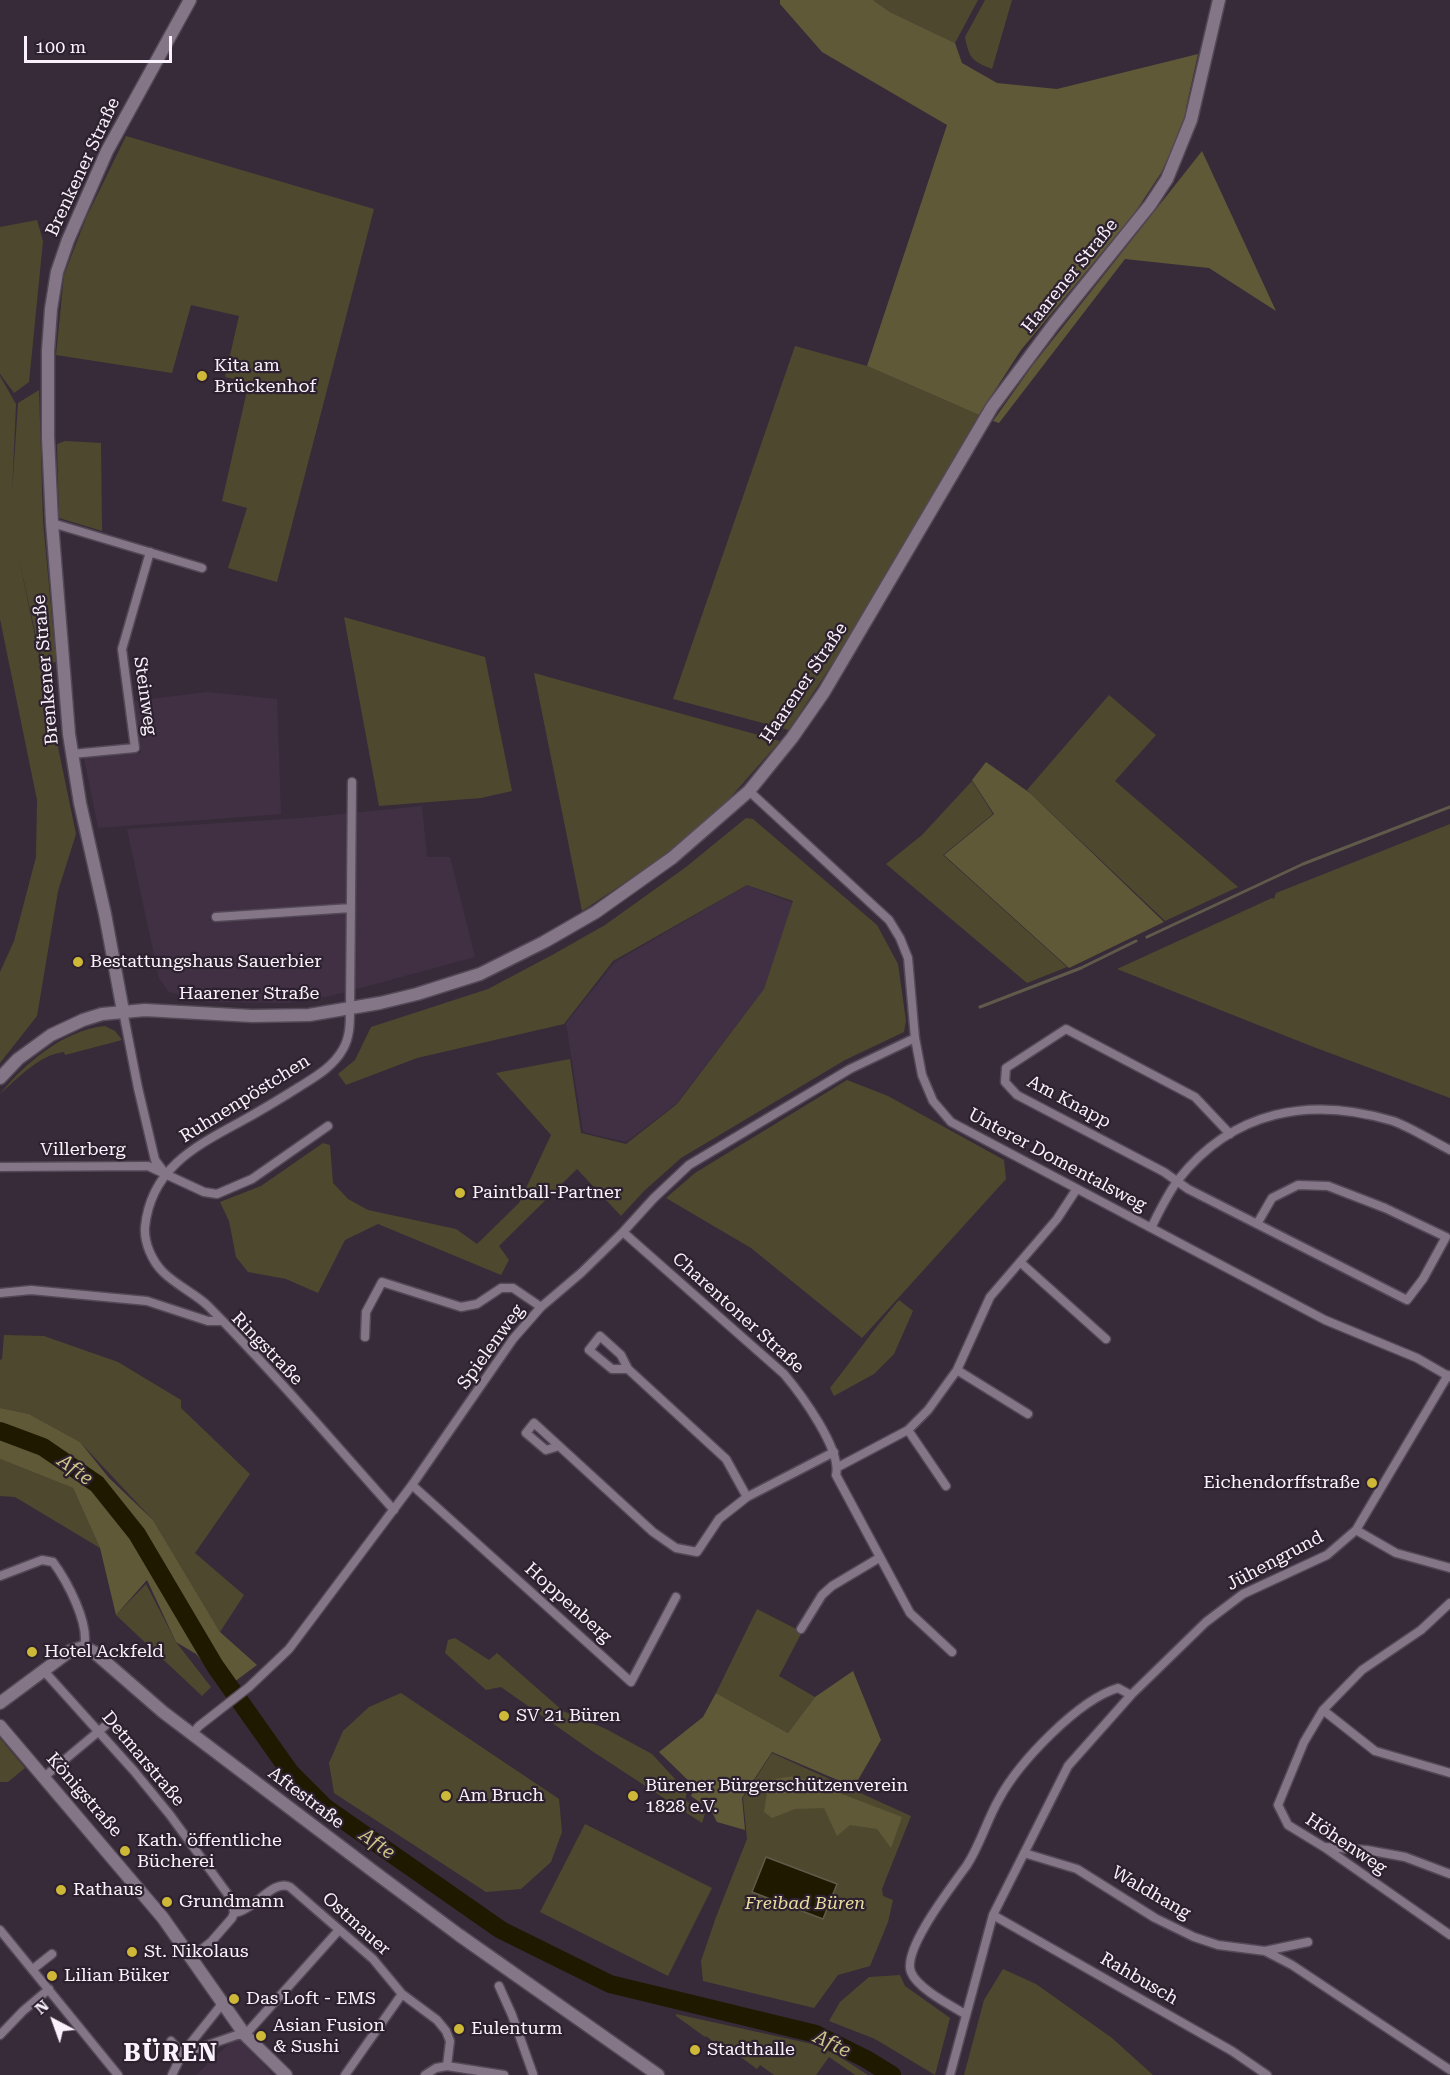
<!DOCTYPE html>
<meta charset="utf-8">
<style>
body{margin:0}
#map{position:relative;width:1450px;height:2075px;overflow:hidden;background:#372b39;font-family:"Roboto Serif",serif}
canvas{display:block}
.north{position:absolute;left:24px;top:1991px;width:60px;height:60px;-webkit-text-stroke:4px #2d212f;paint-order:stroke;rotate:319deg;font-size:16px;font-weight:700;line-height:24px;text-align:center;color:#f9f1fb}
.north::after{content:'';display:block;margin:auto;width:21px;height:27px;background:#f9f1fb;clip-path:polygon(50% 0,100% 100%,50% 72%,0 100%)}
.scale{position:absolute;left:24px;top:36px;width:148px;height:27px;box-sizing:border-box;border:3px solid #f9f1fb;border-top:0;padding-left:8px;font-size:18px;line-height:21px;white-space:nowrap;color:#f9f1fb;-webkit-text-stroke:4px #2d212f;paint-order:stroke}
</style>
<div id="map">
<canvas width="1450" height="2075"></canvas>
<div class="north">N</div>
<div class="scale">100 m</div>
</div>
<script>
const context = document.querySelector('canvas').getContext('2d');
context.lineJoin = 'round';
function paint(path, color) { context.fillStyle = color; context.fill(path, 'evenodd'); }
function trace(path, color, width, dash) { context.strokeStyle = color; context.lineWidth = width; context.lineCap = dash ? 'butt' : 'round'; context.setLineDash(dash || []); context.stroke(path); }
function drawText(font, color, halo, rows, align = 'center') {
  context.font = font + ' "Roboto Serif",serif'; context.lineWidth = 4.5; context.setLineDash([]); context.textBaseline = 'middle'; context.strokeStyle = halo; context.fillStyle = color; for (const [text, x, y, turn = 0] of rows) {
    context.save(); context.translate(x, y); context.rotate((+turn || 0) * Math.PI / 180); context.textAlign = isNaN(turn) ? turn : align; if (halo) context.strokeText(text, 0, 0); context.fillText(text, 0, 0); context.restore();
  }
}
paint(new Path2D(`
 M 207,692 L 277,699 L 281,814 L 98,828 L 84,758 L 141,753 L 134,701 Z
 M 422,806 L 427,857 L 450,857 L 475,957 L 331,996 L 288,1003 L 208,1002 L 169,992 L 159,978 L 127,829 L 302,818 Z
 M 747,885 L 793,903 L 764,989 L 676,1104 L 626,1142 L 583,1132 L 566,1023 L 615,962 Z
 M 237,2036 L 273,2075 L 196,2075 Z`), '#413044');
paint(new Path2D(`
 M 873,0 L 978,0 L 955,43 L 890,12 Z
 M 985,0 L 1012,0 L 992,69 C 972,61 969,58 965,37 Z
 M 126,136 L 374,209 L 277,582 L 228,568 L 247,508 L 222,501 L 249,382 L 225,377 L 239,316 L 191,305 L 172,373 L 56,355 L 64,275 L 86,218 Z
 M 37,220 L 43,241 L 29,382 L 14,393 L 0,374 L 0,227 Z
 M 795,346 L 867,366 L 979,415 L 840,652 L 789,730 L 673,699 Z
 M 0,376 L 16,404 L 12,493 L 18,403 L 39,390 L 43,521 L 56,662 L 42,664 L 19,559 L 76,834 L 58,891 L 37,1016 L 0,1063 L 0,972 L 14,941 L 36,857 L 37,800 L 0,619 Z
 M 65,441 L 101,443 L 102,531 L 59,518 L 57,444 Z
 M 344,617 L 485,657 L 512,791 L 481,798 L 379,806 Z
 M 534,673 L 780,741 L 729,799 L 665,856 L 582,911 Z
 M 1109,695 L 1156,735 L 1115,781 L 1238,887 L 1165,921 L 1027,790 Z
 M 972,781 L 993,814 L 943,855 L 1067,967 L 1027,983 L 886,864 L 922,835 Z
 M 746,818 L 753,819 L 877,925 L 898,964 L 906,1021 L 904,1032 L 845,1060 L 681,1158 L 644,1191 L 621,1216 L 577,1169 L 499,1246 L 509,1260 L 501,1275 L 378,1224 L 345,1240 L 318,1293 L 286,1279 L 248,1272 L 236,1257 L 229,1221 L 220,1202 L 261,1186 L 323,1143 L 330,1145 L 333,1183 L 348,1199 L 368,1210 L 456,1229 L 477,1244 L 519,1203 L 551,1135 L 496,1073 L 570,1059 L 581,1133 L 626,1144 L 677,1104 L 764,989 L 793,901 L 747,885 L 613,961 L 564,1024 L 417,1058 L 346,1085 L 338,1074 L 355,1060 L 371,1027 L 488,989 L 554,954 L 605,925 L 686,867 Z
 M 1450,824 L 1450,1098 L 1311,1046 L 1117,969 L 1272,898 L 1274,899 L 1276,893 Z
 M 105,1026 L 115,1031 L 122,1040 L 65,1055 L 64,1052 C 39,1055 18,1078 0,1094 C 25,1063 64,1030 105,1026 Z
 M 847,1080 L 888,1096 L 1004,1160 L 1006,1179 L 862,1338 L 751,1248 L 666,1198 L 695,1173 Z
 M 899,1300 L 913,1311 L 894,1354 L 874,1374 L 834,1396 L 830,1388 C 853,1359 874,1328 899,1300 Z
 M 4,1335 L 44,1336 L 118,1362 L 181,1400 L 181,1408 L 250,1474 L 195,1553 L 244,1595 L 220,1632 L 153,1520 L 80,1442 L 29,1414 L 0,1408 L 0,1360 L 2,1359 Z
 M 0,1459 L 73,1488 L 100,1548 L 15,1497 L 0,1496 Z
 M 146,1584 L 176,1642 L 211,1687 L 202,1696 L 116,1615 Z
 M 757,1609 L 802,1632 L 779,1676 L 815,1697 L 788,1733 L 716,1693 Z
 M 455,1638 L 489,1660 L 497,1653 L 563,1711 L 606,1729 L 652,1754 L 687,1792 L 685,1800 L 705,1814 L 702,1823 L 592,1751 L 501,1687 L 486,1690 L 445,1653 L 448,1640 Z
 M 401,1693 L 559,1799 L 562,1832 L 551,1862 L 521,1889 L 486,1892 L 334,1793 L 329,1763 L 343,1731 L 369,1707 Z
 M 0,1738 L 25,1768 L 8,1782 L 0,1782 Z
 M 772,1753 L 911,1816 L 882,1889 L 883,1896 L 893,1900 L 888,1922 L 870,1966 L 838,1975 L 814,2008 L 703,1981 L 701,1961 L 716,1917 L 747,1839 L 743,1798 Z
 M 585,1824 L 712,1888 L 668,1976 L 540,1912 Z
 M 1003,1969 L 1036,1984 L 1112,2038 L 1153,2075 L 964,2075 L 984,2000 Z
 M 900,1975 L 905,1986 L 950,2018 L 935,2075 L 875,2039 L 829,2021 L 840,2002 L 869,1977 Z
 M 676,2014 L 812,2044 L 835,2054 L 868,2075 L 855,2075 L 829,2057 L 816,2075 L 774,2075 L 760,2065 L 757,2069 L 720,2042 L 718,2045 L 706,2036 L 705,2037 L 676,2016 Z`), '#4e492e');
paint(new Path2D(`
 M 780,0 L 873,0 L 890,12 L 955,43 L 962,63 L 997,83 L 1057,89 L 1198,54 L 1186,108 L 1188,115 L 1161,173 L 1134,214 L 1021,350 L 979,415 L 867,366 L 947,125 L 822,52 L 780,4 Z
 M 1202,151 L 1276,311 L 1209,268 L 1125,259 L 999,423 L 993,421 L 1032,366 Z
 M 986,762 L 1030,793 L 1164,922 L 1069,968 L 944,855 L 994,814 L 972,780 Z
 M 0,1408 L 29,1414 L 80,1442 L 109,1478 L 153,1520 L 220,1632 L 257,1665 L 226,1688 L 196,1654 L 176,1642 L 147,1580 L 116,1615 L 100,1548 L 73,1488 L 0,1459 Z
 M 853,1671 L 881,1740 L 854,1787 L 772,1752 L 742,1798 L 745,1830 L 717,1822 L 711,1810 L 691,1796 L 695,1787 L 659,1752 L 703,1717 L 716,1693 L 788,1733 L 815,1697 Z
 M 795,1776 L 902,1817 L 891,1848 L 877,1829 L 850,1825 L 837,1836 L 824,1808 L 795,1809 L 772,1818 L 764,1812 L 769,1780 Z`), '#5f5938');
const water = new Path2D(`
 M 766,1857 L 837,1884 L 823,1919 L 752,1892 Z`);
paint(water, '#1f1900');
trace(water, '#605a4b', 1.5);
trace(new Path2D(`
 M 1147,937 L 1303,864 L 1450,807
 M 980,1007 L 1081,968 L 1136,941`), '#605a4b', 3);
trace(new Path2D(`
 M 0,1431 L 43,1447 L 97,1484 L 137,1534 L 215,1666 L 290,1772 L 326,1808 L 501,1930 L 610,1984 L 816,2034 L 866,2059 L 892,2075`), '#1f1900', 18);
const street = new Path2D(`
 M 52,523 L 202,568
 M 72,754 L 135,748 L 122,649 L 150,552
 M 352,782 L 350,1009 C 350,1023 350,1037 343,1049 C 333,1067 315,1077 299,1087 C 280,1099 260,1111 240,1122 C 194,1147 151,1169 145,1227 C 144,1243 152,1261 163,1272 C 176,1285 194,1293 207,1305 C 272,1370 332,1441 394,1510
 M 749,791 L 889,920 L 900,938 L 908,958 L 915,1038 L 922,1075 L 933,1101 L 951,1122 L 1325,1320 L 1417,1358 L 1450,1377
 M 216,917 L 351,908
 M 123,1011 L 138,1088 L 155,1160 L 164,1172
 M 1230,1134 L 1195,1097 L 1066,1029 L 1006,1068 L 1005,1082 L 1017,1095 L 1164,1172 L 1188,1189 L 1407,1300 L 1423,1279 L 1446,1237 L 1385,1208 L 1328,1186 L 1298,1185 L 1272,1198 L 1257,1224
 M 0,1167 L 148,1166 L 204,1192 L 217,1194 L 252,1179 L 328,1126
 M 1151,1228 C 1159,1212 1167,1195 1178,1180 C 1233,1110 1310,1096 1393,1121 C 1412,1128 1432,1141 1450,1150
 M 623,1232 L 784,1374 C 801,1394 842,1450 836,1475 L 910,1613 L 952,1652
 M 1020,1262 L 1106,1339
 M 0,1293 L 31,1290 L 147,1301 L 208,1321 L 222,1321
 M 365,1337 L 366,1312 L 382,1282 L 461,1307 L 477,1304 L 501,1288 L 513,1288 L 541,1307
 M 628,1369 L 612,1369 L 589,1350 L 600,1336 L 621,1355 L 628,1369 L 726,1459 L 747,1497
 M 957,1370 L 1028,1414
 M 908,1430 L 946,1486
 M 559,1446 L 546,1450 L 526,1433 L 534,1423 L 653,1532 L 676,1548 L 697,1552 L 719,1519 L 747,1497 L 834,1452
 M 838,1467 L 908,1430 L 928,1410 L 957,1370 L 990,1297 L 1057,1219 L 1076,1190
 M 412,1485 L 631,1682 L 676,1597
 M 1356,1530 L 1396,1553 L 1450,1568
 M 0,1576 L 42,1560 L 53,1562 C 67,1581 90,1624 84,1647
 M 1450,1603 L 1421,1630 L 1362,1670 L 1323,1710 L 1304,1742 L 1278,1805 L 1288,1825 L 1324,1847 L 1450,1935
 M 801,1629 L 822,1595 L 832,1586 L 879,1558
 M 44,1671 L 134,1771 L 170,1815 L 232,1900 L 234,1913 L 232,1918 L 211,1942 L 192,1957
 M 1323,1710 L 1375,1751 L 1450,1773
 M 192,1734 L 199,1726 L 249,1687 L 289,1649 L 412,1485 L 513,1339 L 541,1307 L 581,1273 L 623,1232 L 654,1198 L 689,1165 L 850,1069 L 915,1038
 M 44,1777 L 105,1726
 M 1325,1847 L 1367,1850 L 1405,1857 L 1450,1874
 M 1024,1853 L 1077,1869 L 1155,1918 L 1194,1937 L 1218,1945 L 1265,1951 L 1292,1965 L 1450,2070
 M 234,1913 C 254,1911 273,1878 290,1887 L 373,1959 L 402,1994 L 437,2020 L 446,2031 L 450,2041 L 447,2066
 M 993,1915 L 1232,2051 L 1267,2075
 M 0,1930 L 118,2075
 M 1265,1951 L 1308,1942
 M 33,1969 L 52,1954
 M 499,1986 L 512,2015 L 533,2074
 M 965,2014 C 950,2005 917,1988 911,1972 C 902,1949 953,1885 967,1865 C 980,1845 987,1820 999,1799 C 1019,1762 1078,1700 1118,1688 L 1131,1695
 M 0,2035 L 23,2011 L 49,1989
 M 171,2041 L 182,2054
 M 182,2054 L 237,2035 L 245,2035 L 339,1930
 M 172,2075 L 182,2054 L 222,2004
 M 345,2075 L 402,1994
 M 425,2075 L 436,2068 L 447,2066 L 504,2075
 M 950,2075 L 993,1915 L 1068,1766 L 1131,1695 L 1206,1622 L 1243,1594 L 1327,1555 L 1356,1530 L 1448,1375`);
const secondary = new Path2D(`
 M 123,1011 L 105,914 L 80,803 L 69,734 L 52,523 L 48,437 L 48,351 L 51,309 L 57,272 L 68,240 L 107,151 L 190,0
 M 0,1078 L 18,1059 L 51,1035 L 83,1020 L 102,1014 L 145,1010 L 252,1016 L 309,1015 L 380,1003 L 417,994 L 480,974 L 544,942 L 596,912 L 672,858 L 749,791 L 792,738 L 824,692 L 992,407 L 1054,324 L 1150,205 L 1167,179 L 1191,120 L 1219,0
 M 0,1703 L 70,1651 L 84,1647 L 94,1652 L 163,1712 L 373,1871 L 459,1935 L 658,2075
 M 0,1726 L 163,1918 L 245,2035 L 286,2075`);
trace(street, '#534855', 11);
trace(secondary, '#534855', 15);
trace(street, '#847687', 8);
trace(secondary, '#847687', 12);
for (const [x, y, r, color] of [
 [202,376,6,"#ceb837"],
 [78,962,6,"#ceb837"],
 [460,1193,6,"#ceb837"],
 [1372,1483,6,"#ceb837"],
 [32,1652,6,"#ceb837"],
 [504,1716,6,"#ceb837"],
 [446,1796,6,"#ceb837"],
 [633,1796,6,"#ceb837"],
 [125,1851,6,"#ceb837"],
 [61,1890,6,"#ceb837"],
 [167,1902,6,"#ceb837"],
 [132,1952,6,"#ceb837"],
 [52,1976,6,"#ceb837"],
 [234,1999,6,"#ceb837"],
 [459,2029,6,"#ceb837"],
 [261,2036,6,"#ceb837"],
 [695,2050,6,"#ceb837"]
]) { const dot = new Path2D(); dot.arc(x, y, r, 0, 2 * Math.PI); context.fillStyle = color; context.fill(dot); trace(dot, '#2d212f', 2); }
drawText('18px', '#f9f1fb', '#2d212f', [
 ["Brenkener Straße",83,167,-65],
 ["Haarener Straße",1070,276,-51],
 ["Brenkener Straße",46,670,-95],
 ["Haarener Straße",804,683,-56],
 ["Steinweg",145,696,82],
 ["Haarener Straße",249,994],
 ["Ruhnenpöstchen",245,1099,-32],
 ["Am Knapp",1069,1102,28],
 ["Villerberg",83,1150],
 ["Unterer Domentalsweg",1057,1160,28],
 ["Charentoner Straße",738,1313,42],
 ["Spielenweg",491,1347,-54],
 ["Ringstraße",267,1349,46],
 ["Jühengrund",1275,1561,-28],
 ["Hoppenberg",568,1603,42],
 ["Detmarstraße",143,1759,50],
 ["Königstraße",84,1795,49],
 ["Aftestraße",306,1798,37],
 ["Höhenweg",1346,1844,34],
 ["Waldhang",1151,1893,30],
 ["Ostmauer",356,1924,42],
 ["Rahbusch",1139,1979,30]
]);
drawText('18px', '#f9f1fb', '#2d212f', [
 ["Kita am",214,366],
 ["Brückenhof",214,387],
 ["Bestattungshaus Sauerbier",90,962],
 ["Paintball-Partner",472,1193],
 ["Eichendorffstraße",1360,1483,"right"],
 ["Hotel Ackfeld",44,1652],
 ["SV 21 Büren",516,1716],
 ["Bürener Bürgerschützenverein",645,1786],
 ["1828 e.V.",645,1807],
 ["Am Bruch",458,1796],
 ["Kath. öffentliche",137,1841],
 ["Bücherei",137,1862],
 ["Rathaus",73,1890],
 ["Grundmann",179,1902],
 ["St. Nikolaus",144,1952],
 ["Lilian Büker",64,1976],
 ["Das Loft - EMS",246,1999],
 ["Asian Fusion",273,2026],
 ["& Sushi",273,2047],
 ["Eulenturm",471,2029],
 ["Stadthalle",707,2050]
], 'left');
drawText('italic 18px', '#e8dd9f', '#2d212f', [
 ["Freibad Büren",805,1904]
]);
drawText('italic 20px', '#cfc487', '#2d212f', [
 ["Afte",75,1470,36],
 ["Afte",377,1844,35],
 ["Afte",832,2044,26]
]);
context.letterSpacing = '1.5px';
drawText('bold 24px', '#f9f1fb', '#2d212f', [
 ["BÜREN",171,2054]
]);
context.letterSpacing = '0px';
</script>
